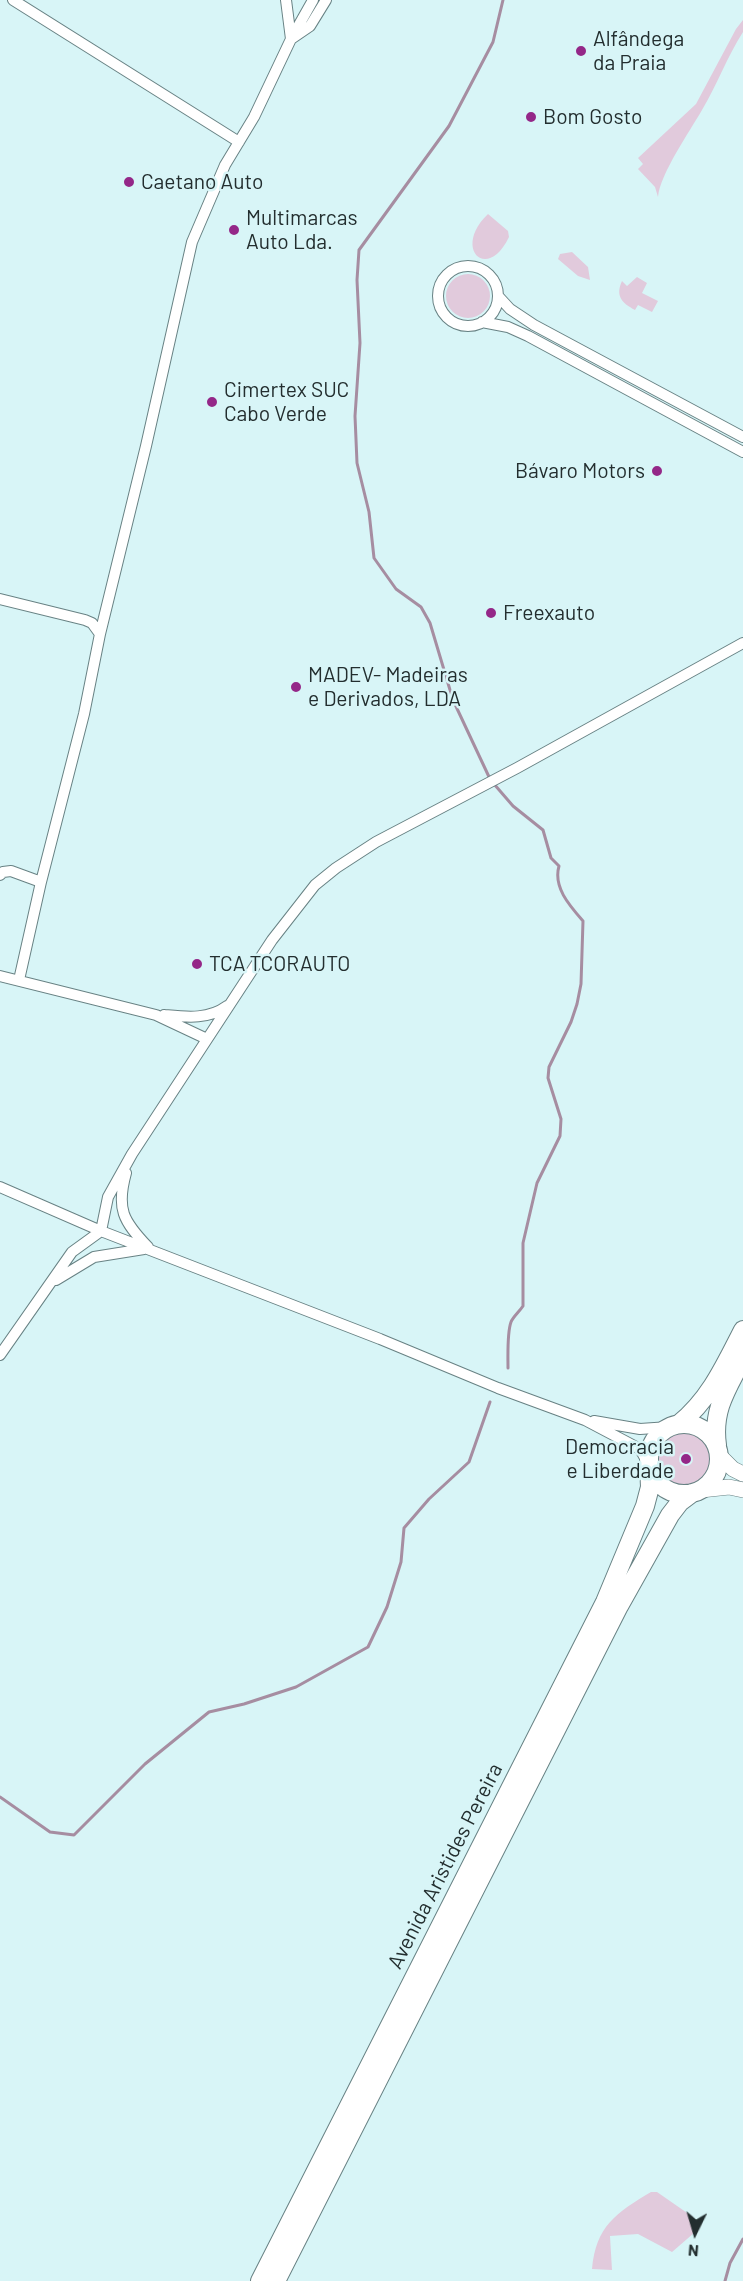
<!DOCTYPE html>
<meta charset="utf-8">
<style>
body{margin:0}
#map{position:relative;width:743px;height:2281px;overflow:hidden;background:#d8f5f7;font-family:Barlow,sans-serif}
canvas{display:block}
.north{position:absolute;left:665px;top:2203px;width:60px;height:60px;-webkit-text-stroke:4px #d8f5f7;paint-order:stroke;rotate:185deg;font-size:16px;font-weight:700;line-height:24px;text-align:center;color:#232e2f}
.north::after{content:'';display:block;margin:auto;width:21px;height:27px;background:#232e2f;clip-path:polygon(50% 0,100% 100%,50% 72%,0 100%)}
</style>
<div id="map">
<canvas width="743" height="2281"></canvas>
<div class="north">N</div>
</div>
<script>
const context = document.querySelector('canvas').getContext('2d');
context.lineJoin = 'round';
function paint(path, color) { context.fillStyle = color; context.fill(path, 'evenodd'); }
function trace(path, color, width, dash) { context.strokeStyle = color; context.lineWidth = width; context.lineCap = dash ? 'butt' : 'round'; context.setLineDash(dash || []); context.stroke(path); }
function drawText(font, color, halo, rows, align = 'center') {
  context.font = font + ' Barlow,sans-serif'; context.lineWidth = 5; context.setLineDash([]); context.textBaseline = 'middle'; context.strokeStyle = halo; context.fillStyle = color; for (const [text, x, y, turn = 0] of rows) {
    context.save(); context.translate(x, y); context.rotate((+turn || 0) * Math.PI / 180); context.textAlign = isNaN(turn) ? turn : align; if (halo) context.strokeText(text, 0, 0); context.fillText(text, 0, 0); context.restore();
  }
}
paint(new Path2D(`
 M 743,20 L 743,32 C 727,57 717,85 702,110 C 690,131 660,174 658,197 L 655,187 L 638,169 L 643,164 L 638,158 L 696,104 L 736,29 Z
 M 488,214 L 508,231 L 509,237 C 487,283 452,248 488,214 Z
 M 572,252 L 588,267 L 590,280 L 578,276 L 558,259 L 560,254 Z
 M446 296a22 22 0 1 1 44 0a22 22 0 1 1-44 0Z
 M 637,277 L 647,283 L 642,293 L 658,301 L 652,312 L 638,305 L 635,310 C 622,303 615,296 622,281 L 627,286 Z
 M656 1459a28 28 0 1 1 56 0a28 28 0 1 1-56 0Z
 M 651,2192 L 657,2192 L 693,2217 L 694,2233 L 672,2252 L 638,2234 L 610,2236 L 612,2270 L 592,2269 C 596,2226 616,2213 651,2192 Z`), '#e1cadc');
trace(new Path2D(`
 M 490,779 L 453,700 L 430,623 L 421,607 L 396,589 L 374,558 L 369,512 L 357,463 L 355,416 L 360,343 L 357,280 L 359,250 L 449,126 L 493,42 L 503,0
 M 494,784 L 513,806 L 543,830 L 551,858 L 559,866 C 553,887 569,905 583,921 L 581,984 L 577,1004 L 571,1022 L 549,1067 L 548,1078 L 561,1119 L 560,1136 L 537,1183 L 523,1243 L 523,1306 C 519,1312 513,1317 511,1322 C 507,1333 508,1357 508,1368
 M 0,1797 L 50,1832 L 74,1835 L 145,1764 L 209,1712 L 244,1704 L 296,1687 L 368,1647 L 387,1607 L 401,1562 L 404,1528 L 429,1499 L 469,1462 L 490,1402
 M 725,2281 L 730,2263 L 743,2239`), '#a68da1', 3);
const street = new Path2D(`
 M 13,0 L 239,142
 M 286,0 L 291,39
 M 291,39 L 310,26 L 326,0
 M438 296a30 30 0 1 1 60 0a30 30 0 1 1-60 0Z
 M 498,296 L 510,309 L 534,325 L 743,437
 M 482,322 L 508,327 L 528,336 L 743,452
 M 0,599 L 85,620 L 92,623 L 100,634
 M 0,875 L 3,872 L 11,871 L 41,882
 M 0,976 L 156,1015 L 207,1039
 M 19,980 L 41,882 L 84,714 L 100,634 L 146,446 L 192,242 L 225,165 L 254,117 L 291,39 L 313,0
 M 164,1015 C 186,1017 208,1020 227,1006
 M 126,1173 C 116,1209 123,1221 148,1247
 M 0,1187 L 101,1231 L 380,1339 L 498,1388 L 585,1420 L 640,1449 L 649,1465
 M 56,1280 L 94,1257 L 144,1249
 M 0,1355 L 72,1252 L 101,1231 L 108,1197 L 132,1154 L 272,940 L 315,885 L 336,868 L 376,842 L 517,768 L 743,643
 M 594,1421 L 640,1429 L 669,1427`);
const primary = new Path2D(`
 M 719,1455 L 733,1469 L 743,1474
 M 701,1490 L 729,1487 L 743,1490`);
const highway = new Path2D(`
 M649 1459a35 35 0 1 1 70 0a35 35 0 1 1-70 0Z
 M 679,1424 C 710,1399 725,1365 743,1330
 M 717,1445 C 712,1410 727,1389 743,1358
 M 260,2281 L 605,1602 L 645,1506 L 650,1487 L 649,1465
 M 276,2281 L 619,1606 L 670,1515 L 680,1502 L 692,1493`);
trace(street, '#688284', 12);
trace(primary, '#688284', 16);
trace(highway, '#688284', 20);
trace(street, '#fff', 10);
trace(primary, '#fff', 15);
trace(highway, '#fff', 18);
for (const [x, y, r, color] of [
 [581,51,6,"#942788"],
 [531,117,6,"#942788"],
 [129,182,6,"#942788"],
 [234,230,6,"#942788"],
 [212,402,6,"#942788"],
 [657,471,6,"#942788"],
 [491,613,6,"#942788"],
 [296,687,6,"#942788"],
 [197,964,6,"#942788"],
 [686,1459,6,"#942788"]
]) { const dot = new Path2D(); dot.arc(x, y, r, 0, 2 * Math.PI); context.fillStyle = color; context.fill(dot); trace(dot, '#d8f5f7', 2); }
drawText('21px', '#232e2f', '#d8f5f7', [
 ["Alfândega",593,39],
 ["da Praia",593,63],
 ["Bom Gosto",543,117],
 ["Caetano Auto",141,182],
 ["Multimarcas",246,218],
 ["Auto Lda.",246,242],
 ["Cimertex SUC",224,390],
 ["Cabo Verde",224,414],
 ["Bávaro Motors",645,471,"right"],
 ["Freexauto",503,613],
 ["MADEV- Madeiras",308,675],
 ["e Derivados, LDA",308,699],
 ["TCA TCORAUTO",209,964],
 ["Democracia",674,1447,"right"],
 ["e Liberdade",674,1471,"right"]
], 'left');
drawText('21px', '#232e2f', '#d8f5f7', [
 ["Avenida Aristides Pereira",445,1866,-63]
]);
</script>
